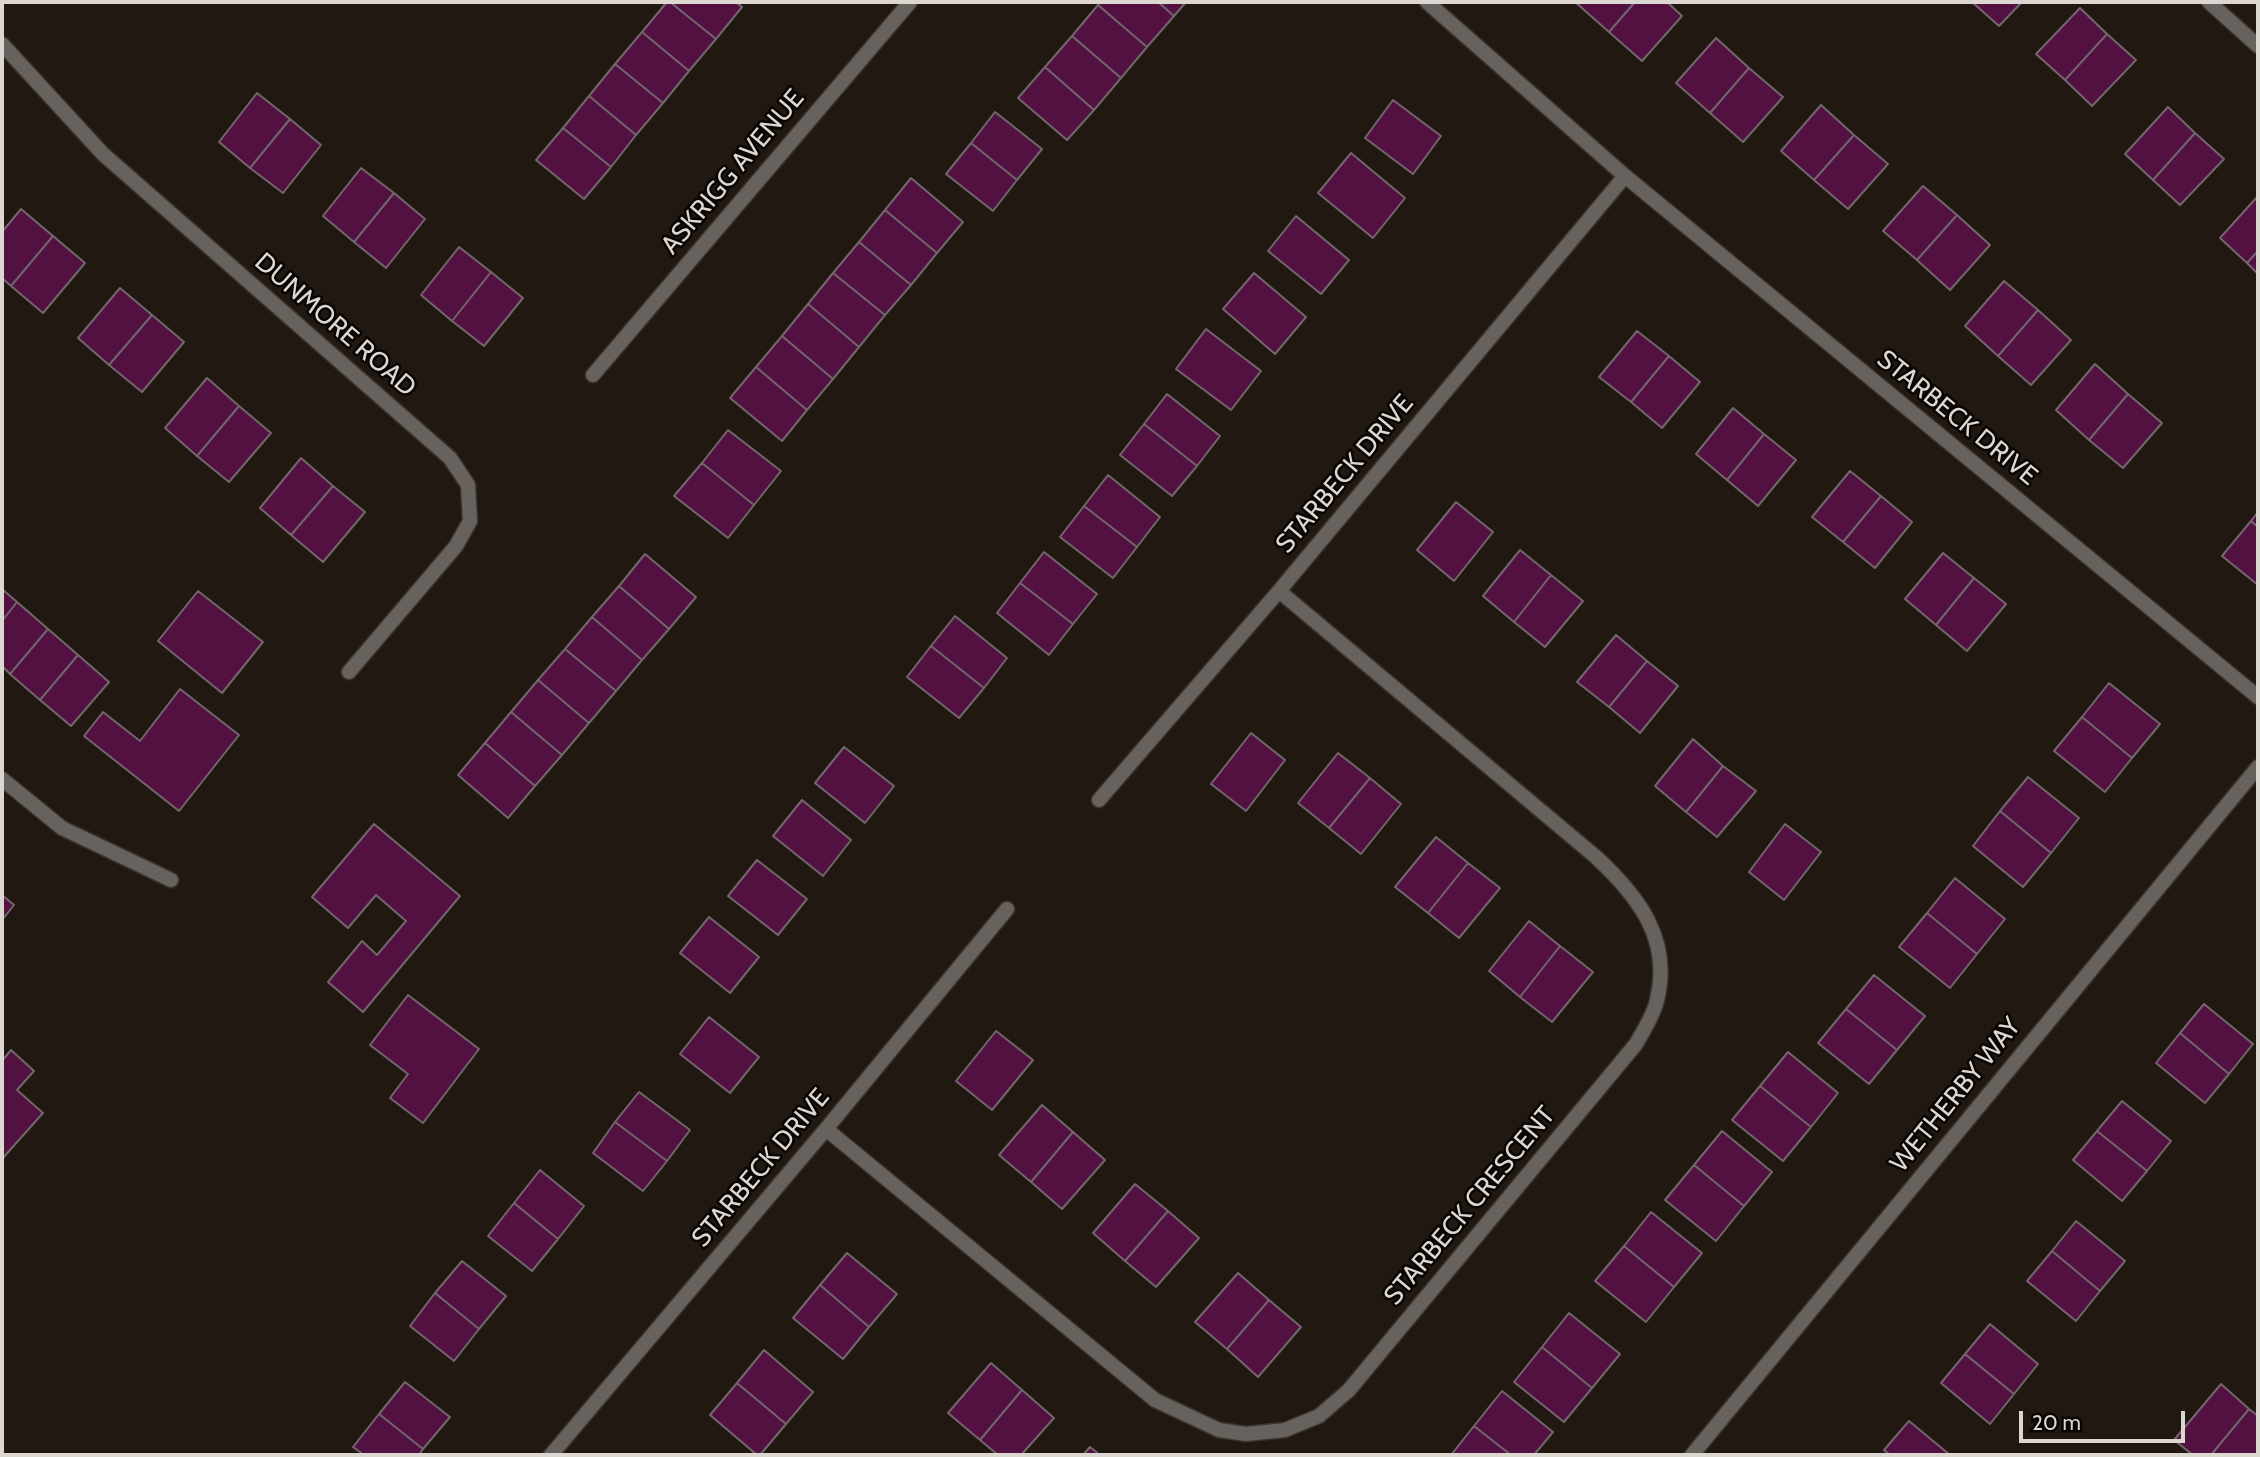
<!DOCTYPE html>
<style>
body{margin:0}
#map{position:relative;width:2260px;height:1457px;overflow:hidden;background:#211911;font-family:Cabin,sans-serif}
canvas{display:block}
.frame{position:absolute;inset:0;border:4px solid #ddd7d2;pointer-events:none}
.scale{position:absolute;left:2019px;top:1411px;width:166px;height:32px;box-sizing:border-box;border:4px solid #ddd7d2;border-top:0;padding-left:9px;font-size:21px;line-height:24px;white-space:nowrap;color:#ddd7d2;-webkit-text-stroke:5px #080503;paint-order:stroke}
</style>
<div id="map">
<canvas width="2260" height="1457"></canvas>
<div class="frame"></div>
<div class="scale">20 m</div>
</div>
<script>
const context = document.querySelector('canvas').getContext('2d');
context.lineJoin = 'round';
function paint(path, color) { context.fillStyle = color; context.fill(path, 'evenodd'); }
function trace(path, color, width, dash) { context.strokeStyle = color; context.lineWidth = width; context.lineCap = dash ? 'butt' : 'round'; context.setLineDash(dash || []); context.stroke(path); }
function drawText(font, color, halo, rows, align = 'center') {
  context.font = font + ' Cabin,sans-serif'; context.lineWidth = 5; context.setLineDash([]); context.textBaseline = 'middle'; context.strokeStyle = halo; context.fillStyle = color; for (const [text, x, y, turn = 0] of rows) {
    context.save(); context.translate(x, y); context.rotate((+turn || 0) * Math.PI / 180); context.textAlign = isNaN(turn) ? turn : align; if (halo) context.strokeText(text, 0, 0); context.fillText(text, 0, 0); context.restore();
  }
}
const building = new Path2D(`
 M 667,2 L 670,2 L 716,39 L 689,71 L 642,32 Z
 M 670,2 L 736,2 L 742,7 L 716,39 Z
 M 1100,2 L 1158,2 L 1174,16 L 1147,47 L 1098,5 Z
 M 1158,2 L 1186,2 L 1174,16 Z
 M 1575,2 L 1635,2 L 1609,32 Z
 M 1635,2 L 1667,2 L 1682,16 L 1642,61 L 1609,32 Z
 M 1972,2 L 2022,2 L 1999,26 Z
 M 1098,5 L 1147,47 L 1121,78 L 1072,36 Z
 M 2080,8 L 2107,34 L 2065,80 L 2036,54 Z
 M 642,32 L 689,71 L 663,103 L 615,64 Z
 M 2107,34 L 2136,60 L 2092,106 L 2065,80 Z
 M 1072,36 L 1121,78 L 1094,110 L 1045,67 Z
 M 1716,38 L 1749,68 L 1710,113 L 1676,83 Z
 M 615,64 L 663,103 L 636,135 L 589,96 Z
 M 1045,67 L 1094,110 L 1067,140 L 1018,98 Z
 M 1749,68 L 1783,97 L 1743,142 L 1710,113 Z
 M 257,93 L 290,119 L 250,168 L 219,142 Z
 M 589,96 L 636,135 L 611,167 L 563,128 Z
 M 1393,100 L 1441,136 L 1413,174 L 1365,138 Z
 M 1821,105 L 1854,135 L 1814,180 L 1781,151 Z
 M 2168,107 L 2195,133 L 2153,180 L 2125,154 Z
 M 995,112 L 1042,149 L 1017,180 L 971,143 Z
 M 290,119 L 321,145 L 283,193 L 250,168 Z
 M 563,128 L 611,167 L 584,199 L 536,160 Z
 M 2195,133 L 2224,159 L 2180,205 L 2153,180 Z
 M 1854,135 L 1888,164 L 1848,209 L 1814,180 Z
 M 971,143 L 1017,180 L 993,211 L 946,174 Z
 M 1351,153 L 1405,198 L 1373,238 L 1318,193 Z
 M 361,168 L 394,193 L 354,242 L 323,216 Z
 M 911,178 L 963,222 L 937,253 L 885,210 Z
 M 1923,186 L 1957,215 L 1917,260 L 1883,231 Z
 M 394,193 L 425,219 L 386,268 L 354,242 Z
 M 2258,196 L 2258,251 L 2247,263 L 2220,238 Z
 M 21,209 L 53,236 L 11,286 L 2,278 L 2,232 Z
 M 885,210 L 937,253 L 911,285 L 859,242 Z
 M 1957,215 L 1990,245 L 1950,290 L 1917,260 Z
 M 1296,216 L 1349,260 L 1321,294 L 1268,251 Z
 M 53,236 L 85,263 L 43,313 L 11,286 Z
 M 859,242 L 911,285 L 885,315 L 833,273 Z
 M 459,247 L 491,272 L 452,321 L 421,295 Z
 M 2258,251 L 2258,274 L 2247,263 Z
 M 491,272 L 523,298 L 484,346 L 452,321 Z
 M 833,273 L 885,315 L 859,347 L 808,304 Z
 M 1254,273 L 1306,317 L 1275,354 L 1223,309 Z
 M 2004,281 L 2038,310 L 1998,356 L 1965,326 Z
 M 120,288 L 152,315 L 109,365 L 78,338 Z
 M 808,304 L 859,347 L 833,379 L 782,336 Z
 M 2038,310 L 2071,340 L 2031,385 L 1998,356 Z
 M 152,315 L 184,342 L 142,392 L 109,365 Z
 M 1206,329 L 1261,371 L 1231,410 L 1176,369 Z
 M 1637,331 L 1669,356 L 1631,402 L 1599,377 Z
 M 782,336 L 833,379 L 807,410 L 756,367 Z
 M 1669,356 L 1700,382 L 1662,428 L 1631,402 Z
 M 2095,364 L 2128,394 L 2089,440 L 2056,410 Z
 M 756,367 L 807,410 L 782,441 L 730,398 Z
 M 207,378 L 239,406 L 197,456 L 165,428 Z
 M 1167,394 L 1220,436 L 1197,466 L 1144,424 Z
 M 2128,394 L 2162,423 L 2123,468 L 2089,440 Z
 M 239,406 L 271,433 L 229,482 L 197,456 Z
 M 1733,408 L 1764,434 L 1727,480 L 1696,454 Z
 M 1144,424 L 1197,466 L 1172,496 L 1120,455 Z
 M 728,430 L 781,471 L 754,505 L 702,463 Z
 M 1764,434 L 1796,460 L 1758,506 L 1727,480 Z
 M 301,458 L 333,486 L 291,535 L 260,508 Z
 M 702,463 L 754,505 L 728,538 L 674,496 Z
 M 1850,471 L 1881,496 L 1843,542 L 1812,517 Z
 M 1108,475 L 1160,517 L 1137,547 L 1084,506 Z
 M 333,486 L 365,512 L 323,562 L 291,535 Z
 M 1881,496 L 1912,522 L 1875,568 L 1843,542 Z
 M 1456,502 L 1493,532 L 1454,581 L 1417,550 Z
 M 1084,506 L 1137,547 L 1113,578 L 1060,537 Z
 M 2258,512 L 2258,527 L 2251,521 Z
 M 2251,521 L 2258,527 L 2258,585 L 2222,556 Z
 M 1520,550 L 1551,575 L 1514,622 L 1483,596 Z
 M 1044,552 L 1097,594 L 1073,624 L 1020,583 Z
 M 1943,553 L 1974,578 L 1936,625 L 1905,599 Z
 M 645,554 L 696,597 L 669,629 L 619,586 Z
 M 1551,575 L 1583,601 L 1545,647 L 1514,622 Z
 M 1974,578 L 2006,604 L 1967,651 L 1936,625 Z
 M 1020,583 L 1073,624 L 1049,655 L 997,613 Z
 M 619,586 L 669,629 L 642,660 L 592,617 Z
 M 2,589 L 17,602 L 2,621 Z
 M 198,591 L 263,642 L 222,693 L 158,641 Z
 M 17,602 L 48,629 L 10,674 L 2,666 L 2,621 Z
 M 955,616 L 1007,658 L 984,688 L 931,646 Z
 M 592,617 L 642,660 L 616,691 L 565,649 Z
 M 48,629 L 78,655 L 40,700 L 10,674 Z
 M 1616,635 L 1647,661 L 1609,707 L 1577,682 Z
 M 931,646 L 984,688 L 959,718 L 907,677 Z
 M 565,649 L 616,691 L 589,723 L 538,680 Z
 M 78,655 L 109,682 L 71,726 L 40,700 Z
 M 1647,661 L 1678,686 L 1640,733 L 1609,707 Z
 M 538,680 L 589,723 L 562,755 L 511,712 Z
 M 2109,683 L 2160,724 L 2132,758 L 2082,717 Z
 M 180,689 L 239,735 L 179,811 L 84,736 L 103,712 L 140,741 Z
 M 511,712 L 562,755 L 535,786 L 485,743 Z
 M 2082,717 L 2132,758 L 2105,792 L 2054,751 Z
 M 1251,733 L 1285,760 L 1246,811 L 1211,784 Z
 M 1693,739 L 1723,766 L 1686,812 L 1655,786 Z
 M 485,743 L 535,786 L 508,818 L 458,775 Z
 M 844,747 L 894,786 L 865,823 L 815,783 Z
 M 1338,753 L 1370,778 L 1329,828 L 1298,803 Z
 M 1723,766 L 1756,791 L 1717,837 L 1686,812 Z
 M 2028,777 L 2079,818 L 2051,853 L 2000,811 Z
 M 1370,778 L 1401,804 L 1361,854 L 1329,828 Z
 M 802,800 L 851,840 L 823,876 L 773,836 Z
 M 2000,811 L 2051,853 L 2023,887 L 1973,846 Z
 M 374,824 L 460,896 L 363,1012 L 328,982 L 362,941 L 377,955 L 406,921 L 376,895 L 348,928 L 312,897 Z
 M 1785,824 L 1821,852 L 1784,900 L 1749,872 Z
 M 1436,837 L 1468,863 L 1428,913 L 1395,887 Z
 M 757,860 L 807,899 L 778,935 L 728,896 Z
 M 1468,863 L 1500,888 L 1459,938 L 1428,913 Z
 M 1955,878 L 2005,919 L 1977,954 L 1927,913 Z
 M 2,895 L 14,905 L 2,920 Z
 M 1927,913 L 1977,954 L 1950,988 L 1899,947 Z
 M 709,917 L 759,957 L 730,993 L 680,953 Z
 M 1529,921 L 1560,946 L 1520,997 L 1489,971 Z
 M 1560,946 L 1593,972 L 1552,1022 L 1520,997 Z
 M 1874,975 L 1925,1016 L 1897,1050 L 1846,1009 Z
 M 408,995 L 479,1049 L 423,1123 L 390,1098 L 408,1074 L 370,1045 Z
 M 2204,1004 L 2253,1044 L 2229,1074 L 2180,1033 Z
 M 1846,1009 L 1897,1050 L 1869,1084 L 1818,1043 Z
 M 709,1017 L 759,1057 L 730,1093 L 680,1054 Z
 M 996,1031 L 1033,1060 L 992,1110 L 956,1081 Z
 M 2180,1033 L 2229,1074 L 2205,1103 L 2156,1063 Z
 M 11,1050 L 34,1071 L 17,1090 L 43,1113 L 2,1159 L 2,1061 Z
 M 1788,1052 L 1838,1093 L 1811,1127 L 1760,1086 Z
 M 1760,1086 L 1811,1127 L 1783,1161 L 1732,1120 Z
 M 639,1092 L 690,1130 L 667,1161 L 615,1122 Z
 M 2122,1101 L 2171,1141 L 2147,1171 L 2097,1131 Z
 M 1042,1105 L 1073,1132 L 1031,1182 L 999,1155 Z
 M 615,1122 L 667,1161 L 643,1191 L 593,1153 Z
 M 1722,1131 L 1772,1172 L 1744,1206 L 1694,1165 Z
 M 2097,1131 L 2147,1171 L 2122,1201 L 2073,1160 Z
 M 1073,1132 L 1105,1160 L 1062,1209 L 1031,1182 Z
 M 1694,1165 L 1744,1206 L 1716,1241 L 1665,1200 Z
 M 540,1170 L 584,1206 L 558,1239 L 514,1203 Z
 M 1135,1184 L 1168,1211 L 1125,1261 L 1093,1233 Z
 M 514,1203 L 558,1239 L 532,1271 L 488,1236 Z
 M 1168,1211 L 1199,1238 L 1156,1287 L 1125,1261 Z
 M 1651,1212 L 1702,1253 L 1674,1287 L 1624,1246 Z
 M 2076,1221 L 2125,1261 L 2100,1291 L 2052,1251 Z
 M 1624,1246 L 1674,1287 L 1646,1322 L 1595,1281 Z
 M 2052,1251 L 2100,1291 L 2076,1321 L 2027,1281 Z
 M 847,1253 L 897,1294 L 869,1327 L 820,1285 Z
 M 462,1261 L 506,1296 L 479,1329 L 435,1293 Z
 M 1238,1273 L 1269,1300 L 1227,1349 L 1195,1322 Z
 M 820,1285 L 869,1327 L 843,1359 L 793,1318 Z
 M 435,1293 L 479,1329 L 454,1361 L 410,1326 Z
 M 1269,1300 L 1301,1327 L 1258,1377 L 1227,1349 Z
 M 1569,1313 L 1620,1354 L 1592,1388 L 1542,1347 Z
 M 1990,1324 L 2038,1364 L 2014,1394 L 1965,1354 Z
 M 1542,1347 L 1592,1388 L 1564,1422 L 1514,1382 Z
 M 764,1350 L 813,1392 L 786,1424 L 737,1383 Z
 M 1965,1354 L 2014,1394 L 1990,1424 L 1941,1383 Z
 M 991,1363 L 1022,1390 L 980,1440 L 948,1413 Z
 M 405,1382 L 450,1417 L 423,1449 L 379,1414 Z
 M 737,1383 L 786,1424 L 760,1455 L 757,1455 L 710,1415 Z
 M 2221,1384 L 2249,1409 L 2211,1455 L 2193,1455 L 2174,1440 Z
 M 1022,1390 L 1054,1418 L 1021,1455 L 998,1455 L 980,1440 Z
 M 1502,1391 L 1553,1432 L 1534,1455 L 1511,1455 L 1474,1426 Z
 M 2249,1409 L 2258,1416 L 2258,1455 L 2211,1455 Z
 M 379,1414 L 423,1449 L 419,1455 L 364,1455 L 353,1447 Z
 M 1909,1421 L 1950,1455 L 1890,1455 L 1884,1450 Z
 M 1474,1426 L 1511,1455 L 1451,1455 Z
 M 1090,1447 L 1100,1455 L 1083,1455 Z`);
paint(building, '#521140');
trace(building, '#72666d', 2);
const street = new Path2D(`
 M 1427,2 L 1625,176 L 2258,697
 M 2209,2 L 2258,46
 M 2,44 L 103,154 L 450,458 L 468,485 L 470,521 L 456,546 L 349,672
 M 593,375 L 910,2
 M 2,779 L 62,828 L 171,880
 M 1099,800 L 1279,591 L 1625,176
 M 826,1129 L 1155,1400 L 1219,1430 L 1246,1434 L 1285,1430 L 1319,1416 L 1349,1390 L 1636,1044 C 1643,1031 1654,1015 1657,1000 C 1672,939 1638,896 1596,857 L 1279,591
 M 551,1455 L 826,1129 L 1007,909
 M 1692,1455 L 2258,767`);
trace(street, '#3b342c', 17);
trace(street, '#67625e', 14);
drawText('26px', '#ddd7d2', '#080503', [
 ["ASKRIGG AVENUE",733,172,-50],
 ["DUNMORE ROAD",335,325,41],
 ["STARBECK DRIVE",1957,418,39],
 ["STARBECK DRIVE",1345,474,-50],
 ["WETHERBY WAY",1956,1095,-51],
 ["STARBECK DRIVE",761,1168,-50],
 ["STARBECK CRESCENT",1470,1206,-50]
]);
</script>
